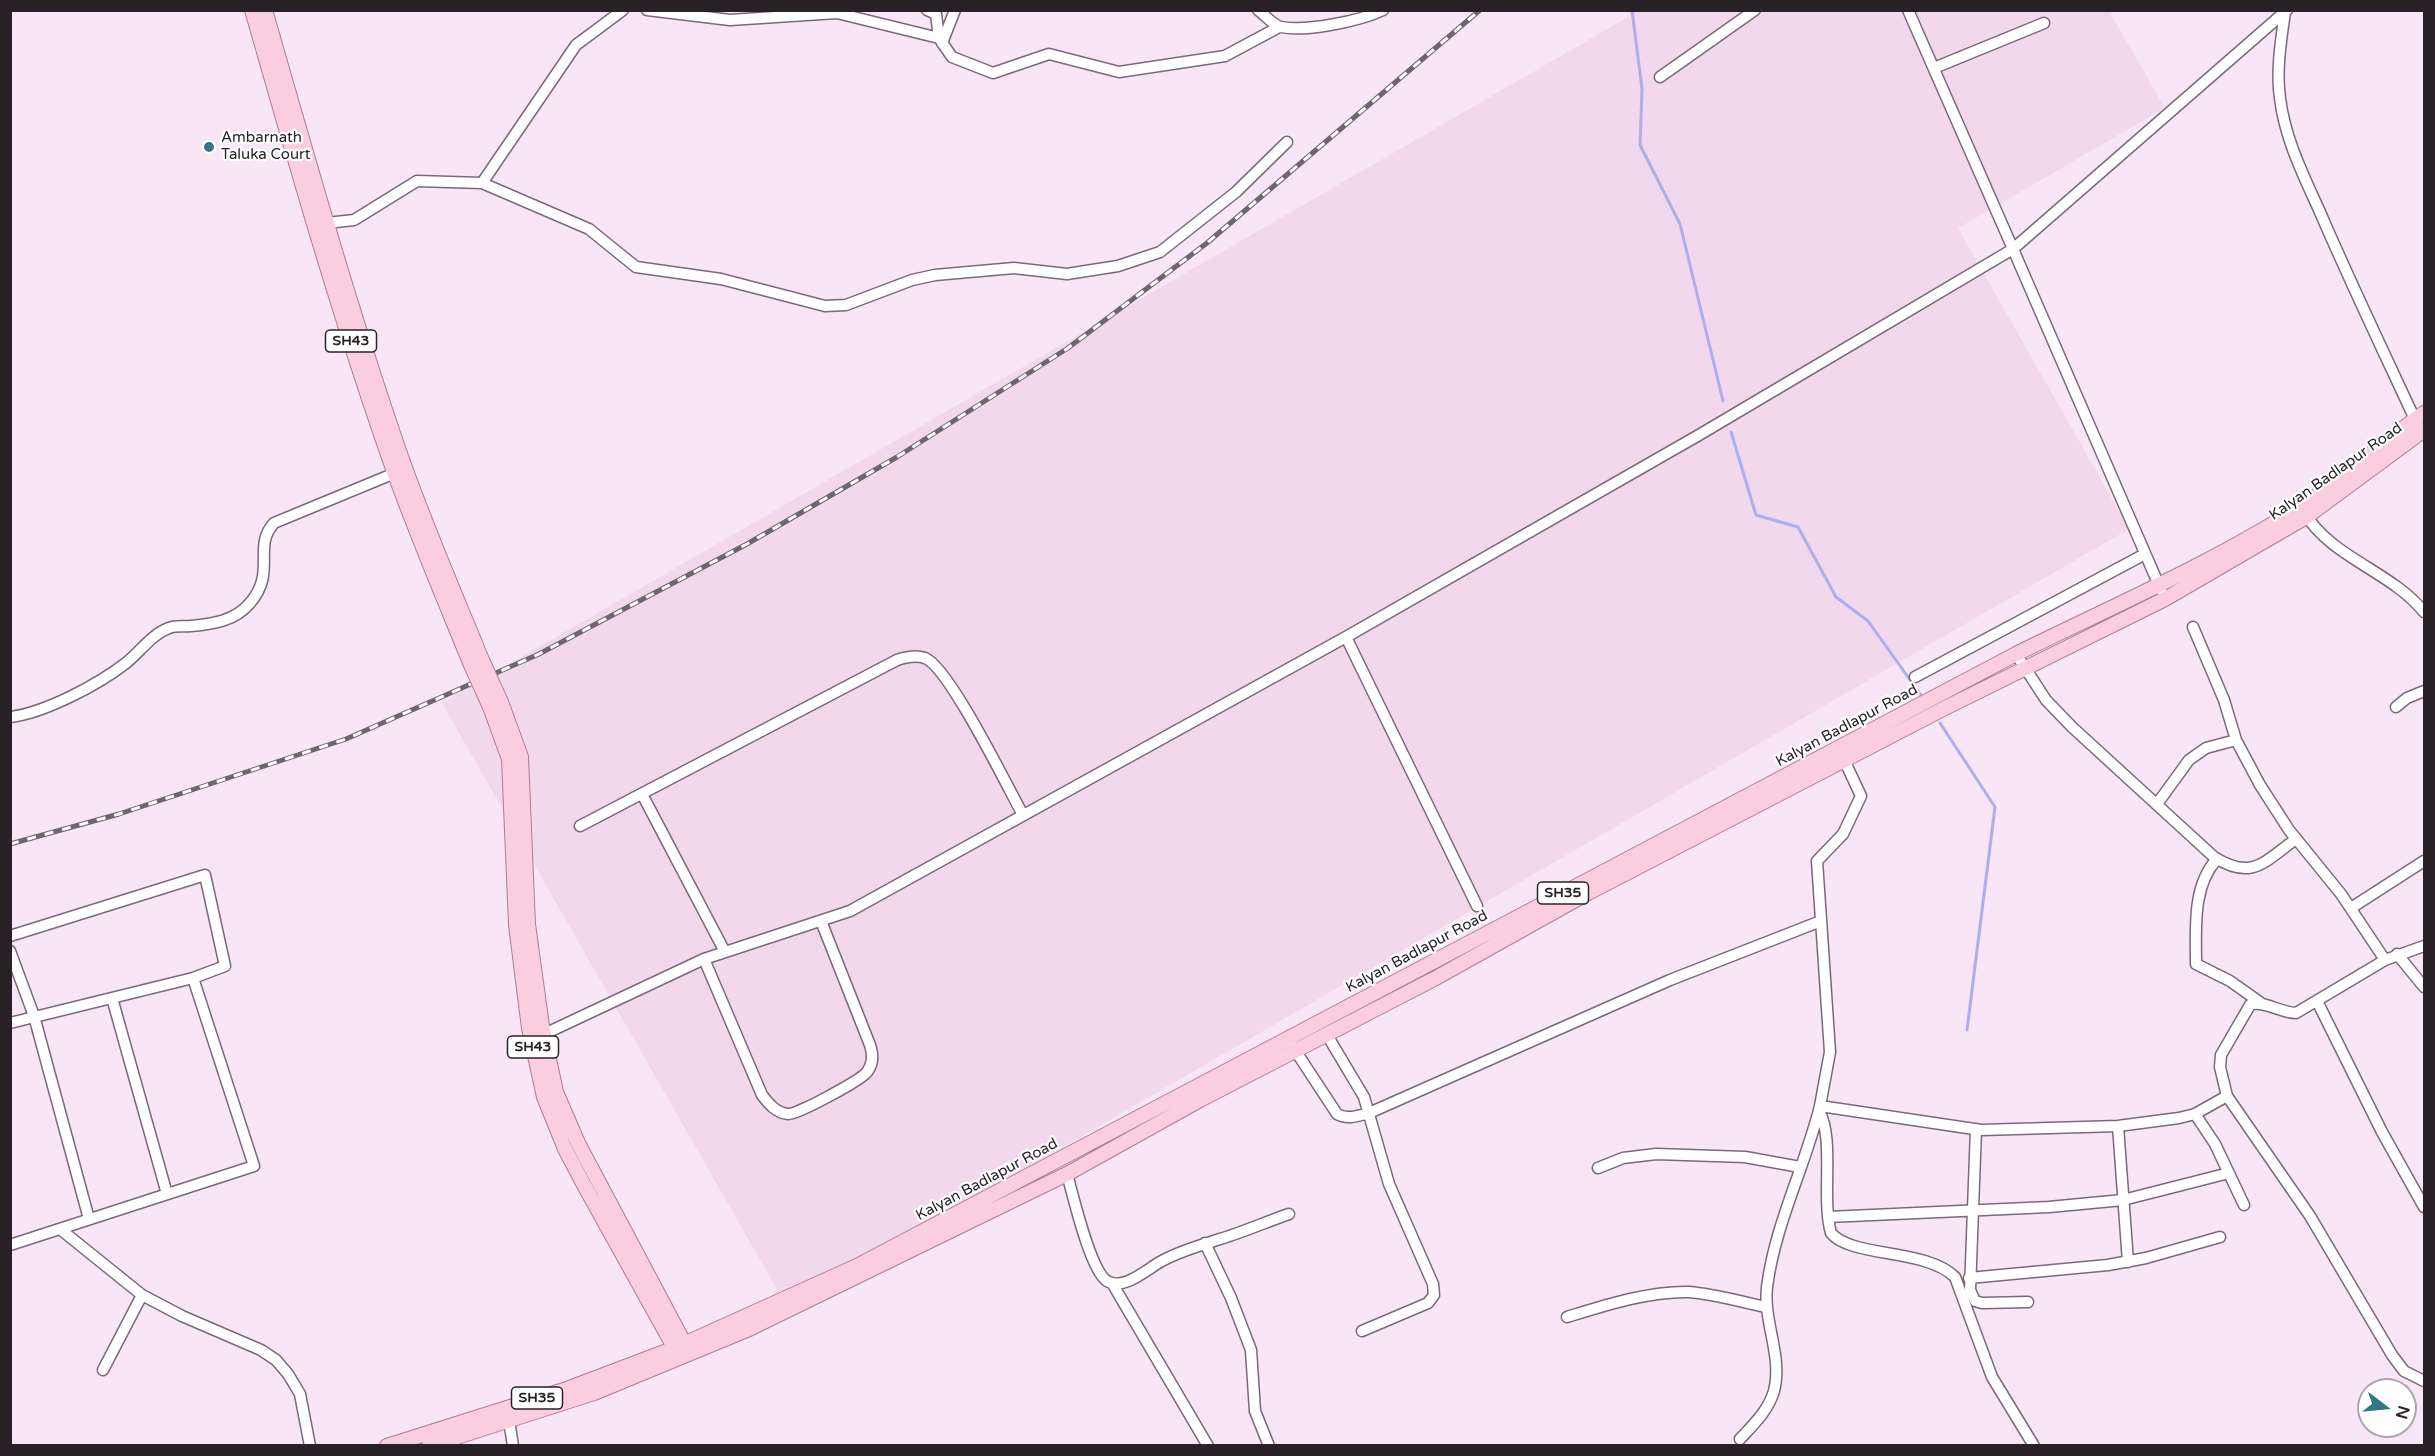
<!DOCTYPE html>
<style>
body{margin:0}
#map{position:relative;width:2435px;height:1456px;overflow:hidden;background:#f8e5f5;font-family:"Varela Round",sans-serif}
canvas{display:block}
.frame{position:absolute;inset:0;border:12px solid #282227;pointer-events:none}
.north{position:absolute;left:2357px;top:1378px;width:60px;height:60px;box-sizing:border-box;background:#fff;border:2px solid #a9a7a9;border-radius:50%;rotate:106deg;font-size:16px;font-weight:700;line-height:24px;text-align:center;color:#282227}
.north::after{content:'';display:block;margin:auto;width:21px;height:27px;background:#337787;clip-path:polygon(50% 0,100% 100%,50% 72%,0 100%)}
</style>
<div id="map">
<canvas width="2435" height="1456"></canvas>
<div class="frame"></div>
<div class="north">N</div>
</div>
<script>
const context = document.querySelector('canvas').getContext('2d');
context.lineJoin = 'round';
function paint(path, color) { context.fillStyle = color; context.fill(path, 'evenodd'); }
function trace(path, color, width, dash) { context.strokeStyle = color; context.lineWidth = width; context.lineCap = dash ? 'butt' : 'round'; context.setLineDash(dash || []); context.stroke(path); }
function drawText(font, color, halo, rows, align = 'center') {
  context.font = font + ' "Varela Round",sans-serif'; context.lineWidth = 4.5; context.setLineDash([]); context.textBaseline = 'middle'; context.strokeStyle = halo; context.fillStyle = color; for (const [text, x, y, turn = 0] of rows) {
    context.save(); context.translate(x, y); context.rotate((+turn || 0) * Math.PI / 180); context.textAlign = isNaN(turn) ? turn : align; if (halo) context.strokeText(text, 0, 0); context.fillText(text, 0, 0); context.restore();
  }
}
paint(new Path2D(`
 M 1627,11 L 2109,11 L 2165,108 L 1958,228 L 2129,529 L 787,1307 L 442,703 L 1630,16 Z`), '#f1d8ed');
trace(new Path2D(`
 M 1632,10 L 1642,89 L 1640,145 L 1680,224 L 1723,401
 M 1731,432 L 1756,515 L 1798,527 L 1836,597 L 1868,621 L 1923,698
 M 1940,723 L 1995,807 L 1967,1030`), '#aeaeed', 3);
const minor = new Path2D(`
 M 647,10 L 730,20 L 837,13 L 939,38
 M 927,10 L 936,14 L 939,38 L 952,57 L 993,73 L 1049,54 L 1119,72 L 1225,56 L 1279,27
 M 1258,10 C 1265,15 1274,26 1281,27 C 1306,32 1360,21 1383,10
 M 1908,10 L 2013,249 L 2287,10
 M 2285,12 C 2281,40 2276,70 2280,98 C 2285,141 2306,180 2323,219 C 2353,288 2386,357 2418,426
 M 942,43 L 955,10
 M 1934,68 L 2044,23
 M 1660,77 L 1755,10
 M 482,183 L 589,229 L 636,267 L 721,279 L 825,306 L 846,305 L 912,280 L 935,275 L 1014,268 L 1067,274 L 1118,266 L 1160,252 L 1236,192 L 1287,142
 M 327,223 L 354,220 L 417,181 L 482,183 L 576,45 L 623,10
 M 2304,512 C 2331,558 2391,571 2424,612
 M 2193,627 L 2224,700 L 2236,740 L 2260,785 L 2289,830 L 2341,894 L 2385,960
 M 1346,637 L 1477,906
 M 2016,654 L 2046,700 L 2072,727 L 2214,857 C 2252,881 2264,862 2296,839
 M 1915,677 L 2145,554
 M 2396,707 L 2407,698 L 2424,691
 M 10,717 C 45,713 99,684 126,663 C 140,652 152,634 169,628 C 176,625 184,627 191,626 C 213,624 235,621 250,603 C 277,572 252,547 274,523 L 395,473
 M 1839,749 L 1861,796 L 1843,834 L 1817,861 L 1830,1052 L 1820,1106 L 1981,1130 L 2118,1126 L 2179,1118 L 2195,1114 L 2227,1096 L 2220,1067 L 2221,1055 L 2250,1005 C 2261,999 2281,1013 2296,1013 L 2385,960 L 2424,946
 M 642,794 L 725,952
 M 2157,804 L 2189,760 L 2206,748 L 2236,740
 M 580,826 L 897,660 C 906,657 916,655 925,658 C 949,667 1008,788 1023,815
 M 2217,859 C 2192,886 2196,929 2196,964 L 2230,981 L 2261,1003
 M 2351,908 L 2424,861
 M 10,936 L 205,875 L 225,966 L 193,978 L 10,1023
 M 10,951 L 34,1016 L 89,1219
 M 2397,954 L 2424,987
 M 704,959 L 762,1095 C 768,1103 776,1113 788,1114 C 797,1115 861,1080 867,1072 C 874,1063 873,1054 870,1045 L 821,921
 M 112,998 L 167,1194
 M 2317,1001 L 2382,1132 L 2424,1207
 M 1327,1035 L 1364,1097 L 1389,1184 L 1433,1284 L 1434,1295 L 1428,1303 L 1362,1331
 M 538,1037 L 704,959 L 850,911 L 1346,637 L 1699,435 L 2013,249 L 2161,590
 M 1291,1044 L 1337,1114 C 1347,1120 1358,1116 1369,1113 L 1670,980 L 1821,921
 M 2227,1096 L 2310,1216 L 2392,1355 L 2404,1371 L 2424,1381
 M 1819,1111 C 1835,1139 1821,1198 1831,1233 C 1852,1258 1925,1248 1955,1277 L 1992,1377 L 2034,1446
 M 2195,1114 L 2215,1144 L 2244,1205
 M 2118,1126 L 2128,1262
 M 1976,1129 L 1970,1290 L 1975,1301 L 1982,1303 L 2028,1302
 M 1598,1168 L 1623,1158 L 1656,1154 L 1745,1157 L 1800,1167
 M 1067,1174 C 1073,1195 1090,1270 1107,1281 C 1123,1291 1146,1270 1160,1262 C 1179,1251 1199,1246 1220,1239 C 1243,1232 1266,1222 1289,1214
 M 1828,1217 L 2049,1207 L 2123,1200 L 2229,1173
 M 60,1229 L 142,1295 L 182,1316 L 261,1350 L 276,1360 L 288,1374 L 300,1394 L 310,1446
 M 1205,1243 L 1231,1298 L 1251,1350 L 1255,1411 L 1269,1446
 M 10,1245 L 254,1166 L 193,978
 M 1969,1278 L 2108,1265 L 2146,1258 L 2220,1237
 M 1112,1283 L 1208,1446
 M 1567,1317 C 1606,1305 1649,1291 1689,1292 C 1715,1294 1741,1302 1766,1307
 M 103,1370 L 142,1295
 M 508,1414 L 513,1446
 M 1740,1439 C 1754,1424 1768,1411 1774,1391 C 1783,1356 1763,1322 1767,1287 C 1775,1224 1805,1167 1820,1106`);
const major = new Path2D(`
 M 252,10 C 294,157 336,305 386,449 C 411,522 442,594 471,665
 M 265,10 C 307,156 348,302 397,445 C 422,518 453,589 482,660
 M 501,702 L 521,757 L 528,924 L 542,1026 L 556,1092 L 578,1143 L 689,1352
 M 490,707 L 509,759 L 516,925 L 529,1028 L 544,1097 L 565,1149 L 584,1185 L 679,1356
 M 387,1446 L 564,1390 L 675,1348 L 857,1266 L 2016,654 C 2111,607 2211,564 2300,507 C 2344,479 2382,442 2424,413
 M 429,1446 L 594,1393 L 749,1329 L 1067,1174 L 1200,1100 L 1434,979 L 1588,893 L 1943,709 L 2165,599 L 2306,517 L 2424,430`);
trace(minor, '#7a6a78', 13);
trace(major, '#ae7c90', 16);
trace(minor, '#fff', 10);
trace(major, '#facddf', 14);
const rail = new Path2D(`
 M 10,844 L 119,814 L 346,739 L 539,654 L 747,544 L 897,457 L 1068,348 L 1207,243 L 1480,10`);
trace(rail, '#6f656d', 5);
trace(rail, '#fff', 3, [9]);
const majorBridge = new Path2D(`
 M 482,660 L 501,702
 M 471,665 L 490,707`);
trace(majorBridge, '#ae7c90', 16, []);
trace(majorBridge, '#facddf', 14);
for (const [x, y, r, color] of [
 [209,147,6,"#337787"]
]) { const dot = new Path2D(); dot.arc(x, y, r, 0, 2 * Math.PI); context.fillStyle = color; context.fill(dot); trace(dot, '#fff', 2); }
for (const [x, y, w] of [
 [351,341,51],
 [1563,893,51],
 [533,1047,51],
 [537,1398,51]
]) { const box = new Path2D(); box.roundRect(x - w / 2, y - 11, w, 22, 4.5); context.fillStyle = '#fff'; context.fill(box); trace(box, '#282227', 1.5); }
drawText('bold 14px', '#282227', null, [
 ["SH43",351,341],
 ["SH35",1563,893],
 ["SH43",533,1047],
 ["SH35",537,1398]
]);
drawText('15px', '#282227', '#fff', [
 ["Ambarnath",221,138],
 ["Taluka Court",221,155]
], 'left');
drawText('15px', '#282227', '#fff', [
 ["Kalyan Badlapur Road",2336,472,-35],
 ["Kalyan Badlapur Road",1847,726,-28],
 ["Kalyan Badlapur Road",1417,952,-28],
 ["Kalyan Badlapur Road",987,1180,-28]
]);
</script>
